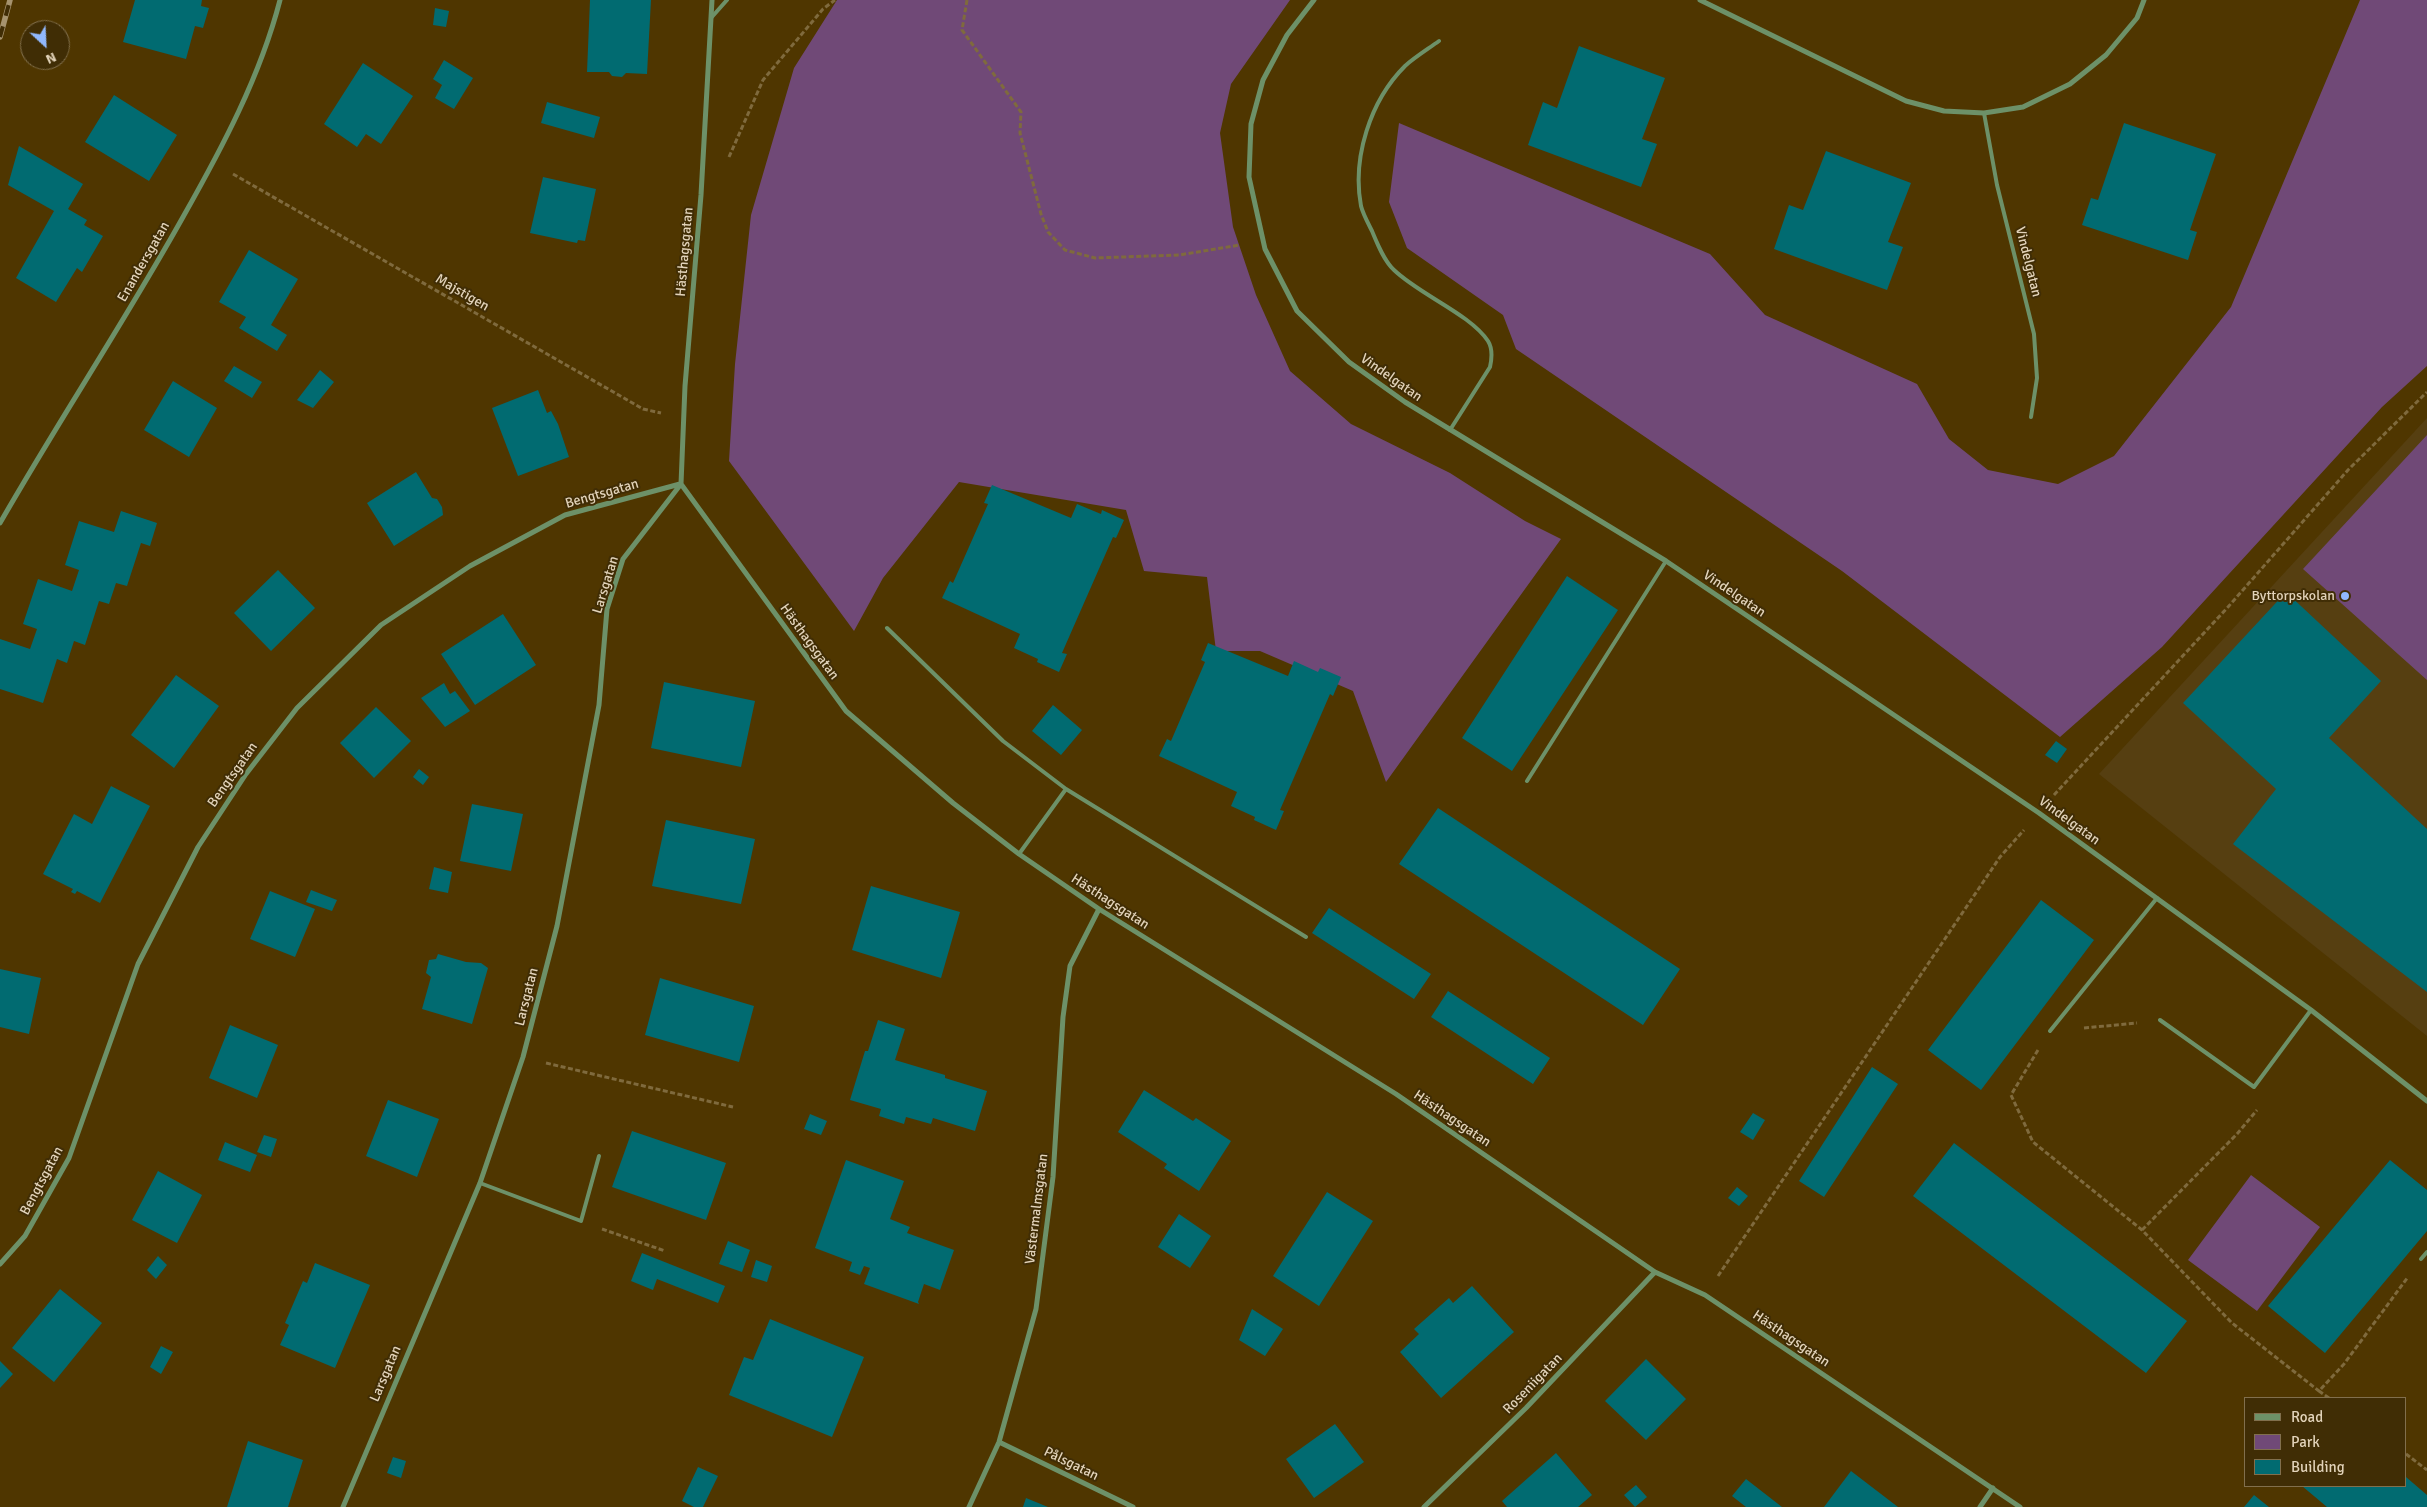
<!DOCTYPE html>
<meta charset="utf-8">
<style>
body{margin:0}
#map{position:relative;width:2427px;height:1507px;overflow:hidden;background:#4f3600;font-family:Signika,sans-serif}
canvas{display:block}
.legend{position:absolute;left:2244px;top:1397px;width:162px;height:90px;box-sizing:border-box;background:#402d05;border:1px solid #816f4d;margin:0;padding:6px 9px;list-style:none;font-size:15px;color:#e2d3ba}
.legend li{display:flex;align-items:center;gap:10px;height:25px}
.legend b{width:25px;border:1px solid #816f4d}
.north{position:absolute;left:20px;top:20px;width:50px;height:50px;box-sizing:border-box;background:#402d05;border:1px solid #816f4d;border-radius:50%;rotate:155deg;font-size:14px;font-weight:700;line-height:20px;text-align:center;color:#e2d3ba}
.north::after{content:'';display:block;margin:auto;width:18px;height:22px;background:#91b8fd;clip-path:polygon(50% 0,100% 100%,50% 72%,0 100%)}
</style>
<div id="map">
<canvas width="2427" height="1507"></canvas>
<ul class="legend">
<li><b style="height:6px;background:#6d9168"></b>Road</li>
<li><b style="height:14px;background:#704977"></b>Park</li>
<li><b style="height:14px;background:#016b71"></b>Building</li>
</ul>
<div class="north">N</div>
</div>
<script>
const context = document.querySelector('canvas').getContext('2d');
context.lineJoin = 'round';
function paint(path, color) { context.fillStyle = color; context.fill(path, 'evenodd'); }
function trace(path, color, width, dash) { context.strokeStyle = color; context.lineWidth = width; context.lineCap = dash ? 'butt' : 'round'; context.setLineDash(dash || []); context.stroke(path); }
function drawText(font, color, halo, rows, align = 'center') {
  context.font = font + ' Signika,sans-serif'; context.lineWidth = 4; context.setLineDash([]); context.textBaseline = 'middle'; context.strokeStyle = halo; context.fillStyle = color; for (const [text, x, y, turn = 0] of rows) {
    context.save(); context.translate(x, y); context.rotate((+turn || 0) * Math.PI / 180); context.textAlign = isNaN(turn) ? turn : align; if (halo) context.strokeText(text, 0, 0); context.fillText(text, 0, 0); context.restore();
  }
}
paint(new Path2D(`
 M 2427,418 L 2427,1036 L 2099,774 Z`), '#563f11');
paint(new Path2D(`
 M 837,0 L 1290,0 L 1231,84 L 1220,133 L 1233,227 L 1256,295 L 1290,371 L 1351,424 L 1450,473 L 1525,521 L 1561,539 L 1386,782 L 1353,691 L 1260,651 L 1216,651 L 1207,577 L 1144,571 L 1126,510 L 959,482 L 883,578 L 854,631 L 729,461 L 735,364 L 751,215 L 794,68 Z
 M 2360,0 L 2427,0 L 2427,366 L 2382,407 L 2162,647 L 2060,737 L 1842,571 L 1516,349 L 1503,315 L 1407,248 L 1389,202 L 1399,123 L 1710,254 L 1765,315 L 1917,384 L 1949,439 L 1988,470 L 2058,484 L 2114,456 L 2231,307 Z
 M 2427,435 L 2427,680 L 2303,569 Z
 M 2251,1175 L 2320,1227 L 2257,1311 L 2188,1260 Z`), '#704977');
paint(new Path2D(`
 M 135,0 L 202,0 L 201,6 L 209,8 L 203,28 L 195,26 L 186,59 L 123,42 Z
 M 590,0 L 651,0 L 647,74 L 626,73 L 622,77 L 612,76 L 609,72 L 587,72 Z
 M 435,8 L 449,11 L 446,27 L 433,25 Z
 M 1579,46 L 1665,78 L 1642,139 L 1657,144 L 1641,187 L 1528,145 L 1543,102 L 1557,108 Z
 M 444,60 L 473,78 L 454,109 L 435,98 L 442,85 L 433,79 Z
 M 363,63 L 413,96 L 381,144 L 366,134 L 357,147 L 324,124 Z
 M 114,95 L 177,135 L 149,181 L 85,142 Z
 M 547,102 L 600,117 L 594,138 L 541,123 Z
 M 2124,123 L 2216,154 L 2190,230 L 2197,232 L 2188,260 L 2082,225 L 2091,198 L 2098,200 Z
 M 19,146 L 83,184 L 68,209 L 87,220 L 84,225 L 103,236 L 82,272 L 77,268 L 56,302 L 16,278 L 54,211 L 8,185 Z
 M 1826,151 L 1911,183 L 1888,242 L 1903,247 L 1887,290 L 1774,249 L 1789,205 L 1803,210 Z
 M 543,177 L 596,189 L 585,241 L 578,240 L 577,243 L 530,233 Z
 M 249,250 L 298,279 L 271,325 L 287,335 L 277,351 L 239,328 L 246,317 L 219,302 Z
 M 234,366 L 262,382 L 252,398 L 224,381 Z
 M 320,370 L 334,382 L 313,408 L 297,400 Z
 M 173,381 L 217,408 L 189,457 L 144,430 Z
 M 538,390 L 547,413 L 551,411 L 558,424 L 569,457 L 518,476 L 492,408 Z
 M 416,472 L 432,498 L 437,499 L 442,507 L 443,515 L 394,546 L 367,503 Z
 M 992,485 L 1071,518 L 1077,504 L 1101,514 L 1102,510 L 1124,520 L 1116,538 L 1113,537 L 1062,653 L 1067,654 L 1059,672 L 1037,662 L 1038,659 L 1014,648 L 1020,634 L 942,598 L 950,581 L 953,583 L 988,504 L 984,503 Z
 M 121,511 L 157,523 L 150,546 L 141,543 L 127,586 L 116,583 L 109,604 L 99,601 L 85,645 L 74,641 L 67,663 L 57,659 L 43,703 L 0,689 L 0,639 L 30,649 L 37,629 L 23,624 L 38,579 L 72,591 L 79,570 L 65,565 L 79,521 L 114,532 Z
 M 278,570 L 315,608 L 271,651 L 234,613 Z
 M 1567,576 L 1618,610 L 1512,771 L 1462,738 Z
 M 2286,592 L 2381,681 L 2329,738 L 2427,829 L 2427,992 L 2233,844 L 2276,789 L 2183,703 Z
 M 503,614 L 536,665 L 475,705 L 441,654 Z
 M 1208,643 L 1288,676 L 1294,661 L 1318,672 L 1320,668 L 1341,677 L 1333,696 L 1330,694 L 1280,810 L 1284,811 L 1276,830 L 1254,820 L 1255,817 L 1231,806 L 1237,792 L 1159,756 L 1167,739 L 1171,741 L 1205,662 L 1201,660 Z
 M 176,675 L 219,706 L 174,768 L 131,735 Z
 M 664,682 L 755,701 L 741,767 L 651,748 Z
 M 444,683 L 450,694 L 455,691 L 470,711 L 445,727 L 421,698 Z
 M 1053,705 L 1082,730 L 1061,755 L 1032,731 Z
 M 376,707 L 411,741 L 374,778 L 340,743 Z
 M 2056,741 L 2067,749 L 2057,763 L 2045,755 Z
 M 419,769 L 429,777 L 423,785 L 413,777 Z
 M 111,786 L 150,806 L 100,903 L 77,891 L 75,894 L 71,892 L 73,889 L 43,874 L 74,814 L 92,824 Z
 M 472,804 L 523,814 L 511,871 L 460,861 Z
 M 1438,808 L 1680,969 L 1643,1025 L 1399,864 Z
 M 666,820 L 755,839 L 741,904 L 652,886 Z
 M 434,867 L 452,872 L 448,893 L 429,889 Z
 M 871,886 L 960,912 L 941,978 L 852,950 Z
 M 311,890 L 337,900 L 332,911 L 306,902 Z
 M 270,891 L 315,909 L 295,957 L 250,939 Z
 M 2041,900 L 2094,940 L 1981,1090 L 1928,1050 Z
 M 1329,908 L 1431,974 L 1414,999 L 1312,933 Z
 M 438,954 L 466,962 L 481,963 L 488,968 L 472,1024 L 422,1009 L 431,977 L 426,973 L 429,960 L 436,959 Z
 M 0,969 L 41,978 L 29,1034 L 0,1027 Z
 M 660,978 L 754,1006 L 739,1062 L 645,1035 Z
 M 1448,991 L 1550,1058 L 1533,1084 L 1431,1017 Z
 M 878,1020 L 905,1029 L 895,1060 L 945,1075 L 945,1078 L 987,1091 L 975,1131 L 933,1118 L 931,1124 L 906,1117 L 904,1124 L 879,1116 L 881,1109 L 850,1100 L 865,1051 L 868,1051 Z
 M 230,1025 L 278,1045 L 257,1098 L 209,1078 Z
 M 1872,1067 L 1898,1084 L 1824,1197 L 1799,1181 Z
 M 1144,1090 L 1193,1121 L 1196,1118 L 1231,1141 L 1199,1191 L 1164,1168 L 1167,1164 L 1118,1132 Z
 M 388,1100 L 439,1119 L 417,1177 L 366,1156 Z
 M 1753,1113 L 1765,1120 L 1753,1140 L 1740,1132 Z
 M 810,1114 L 827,1121 L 821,1135 L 804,1129 Z
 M 632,1131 L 726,1163 L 706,1220 L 612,1187 Z
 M 264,1135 L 277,1139 L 271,1157 L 257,1152 Z
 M 225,1142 L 257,1155 L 250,1172 L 218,1160 Z
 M 1954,1143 L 2187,1321 L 2146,1373 L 1913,1196 Z
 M 846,1160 L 904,1181 L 890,1219 L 910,1227 L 907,1233 L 954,1250 L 940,1290 L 924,1284 L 918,1302 L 919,1304 L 864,1284 L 870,1268 L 864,1266 L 860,1275 L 849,1271 L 852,1262 L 815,1248 Z
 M 2390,1160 L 2427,1190 L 2427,1231 L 2325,1353 L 2268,1306 Z
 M 158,1171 L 202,1195 L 177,1243 L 132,1220 Z
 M 1737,1187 L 1748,1196 L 1739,1206 L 1728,1198 Z
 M 1327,1192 L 1373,1221 L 1319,1306 L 1273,1276 Z
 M 1179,1214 L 1211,1236 L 1190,1268 L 1158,1247 Z
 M 728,1241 L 750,1250 L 742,1272 L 719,1264 Z
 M 642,1253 L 725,1286 L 718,1303 L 657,1279 L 653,1290 L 631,1281 Z
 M 158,1256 L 167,1265 L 156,1279 L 147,1270 Z
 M 756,1260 L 772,1266 L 767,1282 L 751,1277 Z
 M 315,1263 L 370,1285 L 335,1368 L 280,1345 L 289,1325 L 285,1323 L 303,1281 L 307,1283 Z
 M 1472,1286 L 1514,1332 L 1441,1398 L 1400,1352 L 1419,1334 L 1414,1329 L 1449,1298 L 1453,1303 Z
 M 60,1289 L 102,1323 L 54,1382 L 12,1348 Z
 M 1252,1309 L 1283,1329 L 1265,1356 L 1239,1340 Z
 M 770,1319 L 864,1357 L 832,1437 L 729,1395 L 744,1357 L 753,1360 Z
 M 161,1346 L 173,1352 L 161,1374 L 150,1367 Z
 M 1646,1359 L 1686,1399 L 1646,1440 L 1605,1401 Z
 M 0,1361 L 13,1374 L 0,1388 Z
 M 1335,1424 L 1364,1462 L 1314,1498 L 1286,1459 Z
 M 248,1441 L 303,1460 L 288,1507 L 227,1507 Z
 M 1556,1453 L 1592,1495 L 1578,1507 L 1507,1507 L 1502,1501 Z
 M 393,1457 L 406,1461 L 401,1478 L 387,1473 Z
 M 698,1467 L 718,1476 L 703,1507 L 694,1507 L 682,1501 Z
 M 1851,1471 L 1898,1507 L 1824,1507 Z
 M 2406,1477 L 2427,1495 L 2427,1507 L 2327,1507 L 2302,1486 L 2406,1486 Z
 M 1746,1479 L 1782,1507 L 1746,1507 L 1732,1496 Z
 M 1636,1485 L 1647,1497 L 1635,1507 L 1624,1495 Z
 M 2254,1495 L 2269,1507 L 2244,1507 Z
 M 1026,1498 L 1048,1507 L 1023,1507 Z`), '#016b71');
trace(new Path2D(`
 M 967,0 L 962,30 L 1021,112 L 1020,133 L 1041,214 L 1048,232 L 1065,250 L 1095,258 L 1179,255 L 1240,245
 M 729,157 L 763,80 L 823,9 L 835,0
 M 233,174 L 643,409 L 661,413
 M 2054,795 L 2228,607 L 2348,470 L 2427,392
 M 2084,1028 L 2137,1023
 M 2038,1050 L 2011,1095 L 2033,1142 L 2142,1230 L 2232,1323 L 2319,1391
 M 546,1063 L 733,1107
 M 602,1229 L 665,1251
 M 2142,1230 L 2237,1134 L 2257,1110
 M 1718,1276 L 2000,857 L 2024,830
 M 2329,1398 L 2319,1391 L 2344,1364 L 2408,1277
 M 2406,1454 L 2427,1470`), '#7f6a3d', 3, [5, 2.5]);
trace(new Path2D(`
 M 711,18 L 727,0
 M 1439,41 C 1428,49 1415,57 1405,66 C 1370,101 1352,158 1361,206 C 1363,214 1368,223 1372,231 C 1377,243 1384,261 1394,270 C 1420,295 1470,314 1488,341 C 1493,349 1492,358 1490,367 L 1450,430
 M 1984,113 L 1997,185 L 2034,334 L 2037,378 L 2031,417
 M 887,628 L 1003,741 L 1066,789
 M 1527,781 L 1666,561
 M 1019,854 L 1066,789 L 1306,937
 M 2160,1020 L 2254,1087 L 2311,1010
 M 2050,1031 L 2157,898
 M 480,1183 L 581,1221 L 599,1156
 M 2421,1259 L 2427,1252`), '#6d9168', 4);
trace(new Path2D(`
 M 712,0 L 701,195 L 685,386 L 681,484 L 846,711 L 953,803 L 1019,854 L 1099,909 L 1396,1094 L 1655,1272 L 1705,1295 L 2020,1507
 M 1314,0 L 1287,35 L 1263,80 L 1251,124 L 1249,177 L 1265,249 L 1297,311 L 1349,362 L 1405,402 L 1666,561 L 2039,813 L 2311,1010 L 2427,1101
 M 1700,0 L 1906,101 L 1944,111 L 1984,113 L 2023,107 L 2070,84 L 2106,55 L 2137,18 L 2144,0
 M 0,523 C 59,420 125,321 183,217 C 222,148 260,77 280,0
 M 0,1264 L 25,1236 L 69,1158 L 138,964 L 198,847 L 246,774 L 297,708 L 381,625 L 470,566 L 565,515 L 680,484
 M 999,1442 L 1133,1507
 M 343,1507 L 480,1183 L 523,1057 L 557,926 L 599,705 L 607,609 L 623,559 L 681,484
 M 969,1507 L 999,1442 L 1036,1309 L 1053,1177 L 1063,1017 L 1070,966 L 1099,909
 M 1424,1507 L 1526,1408 L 1655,1272
 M 1980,1507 L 1993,1488`), '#6d9168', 5);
const rail = new Path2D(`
 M 0,37 L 10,0`);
trace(rail, '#a6936e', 5.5);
trace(rail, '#402d05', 4, [11]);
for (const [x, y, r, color] of [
 [2345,596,5,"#91b8fd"]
]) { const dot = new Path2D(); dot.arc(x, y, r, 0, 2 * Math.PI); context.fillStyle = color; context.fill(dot); trace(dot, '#402d05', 2); }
drawText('14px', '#e2d3ba', '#402d05', [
 ["Hästhagsgatan",685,252,-85],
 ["Enandersgatan",144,262,-60],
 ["Vindelgatan",2028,262,76],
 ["Majstigen",462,293,30],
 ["Vindelgatan",1391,378,35],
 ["Bengtsgatan",602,494,-16],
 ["Larsgatan",606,585,-73],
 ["Vindelgatan",1734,594,34],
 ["Hästhagsgatan",809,642,54],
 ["Bengtsgatan",233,775,-55],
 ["Vindelgatan",2069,821,36],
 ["Hästhagsgatan",1110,902,33],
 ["Larsgatan",527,997,-76],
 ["Hästhagsgatan",1452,1119,34],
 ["Bengtsgatan",42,1181,-62],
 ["Västermalmsgatan",1037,1209,-83],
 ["Hästhagsgatan",1791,1339,34],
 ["Larsgatan",386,1374,-67],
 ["Roseniigatan",1533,1384,-46],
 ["Pålsgatan",1071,1464,26]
]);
drawText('14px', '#e2d3ba', '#402d05', [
 ["Byttorpskolan",2335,596]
], 'right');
</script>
